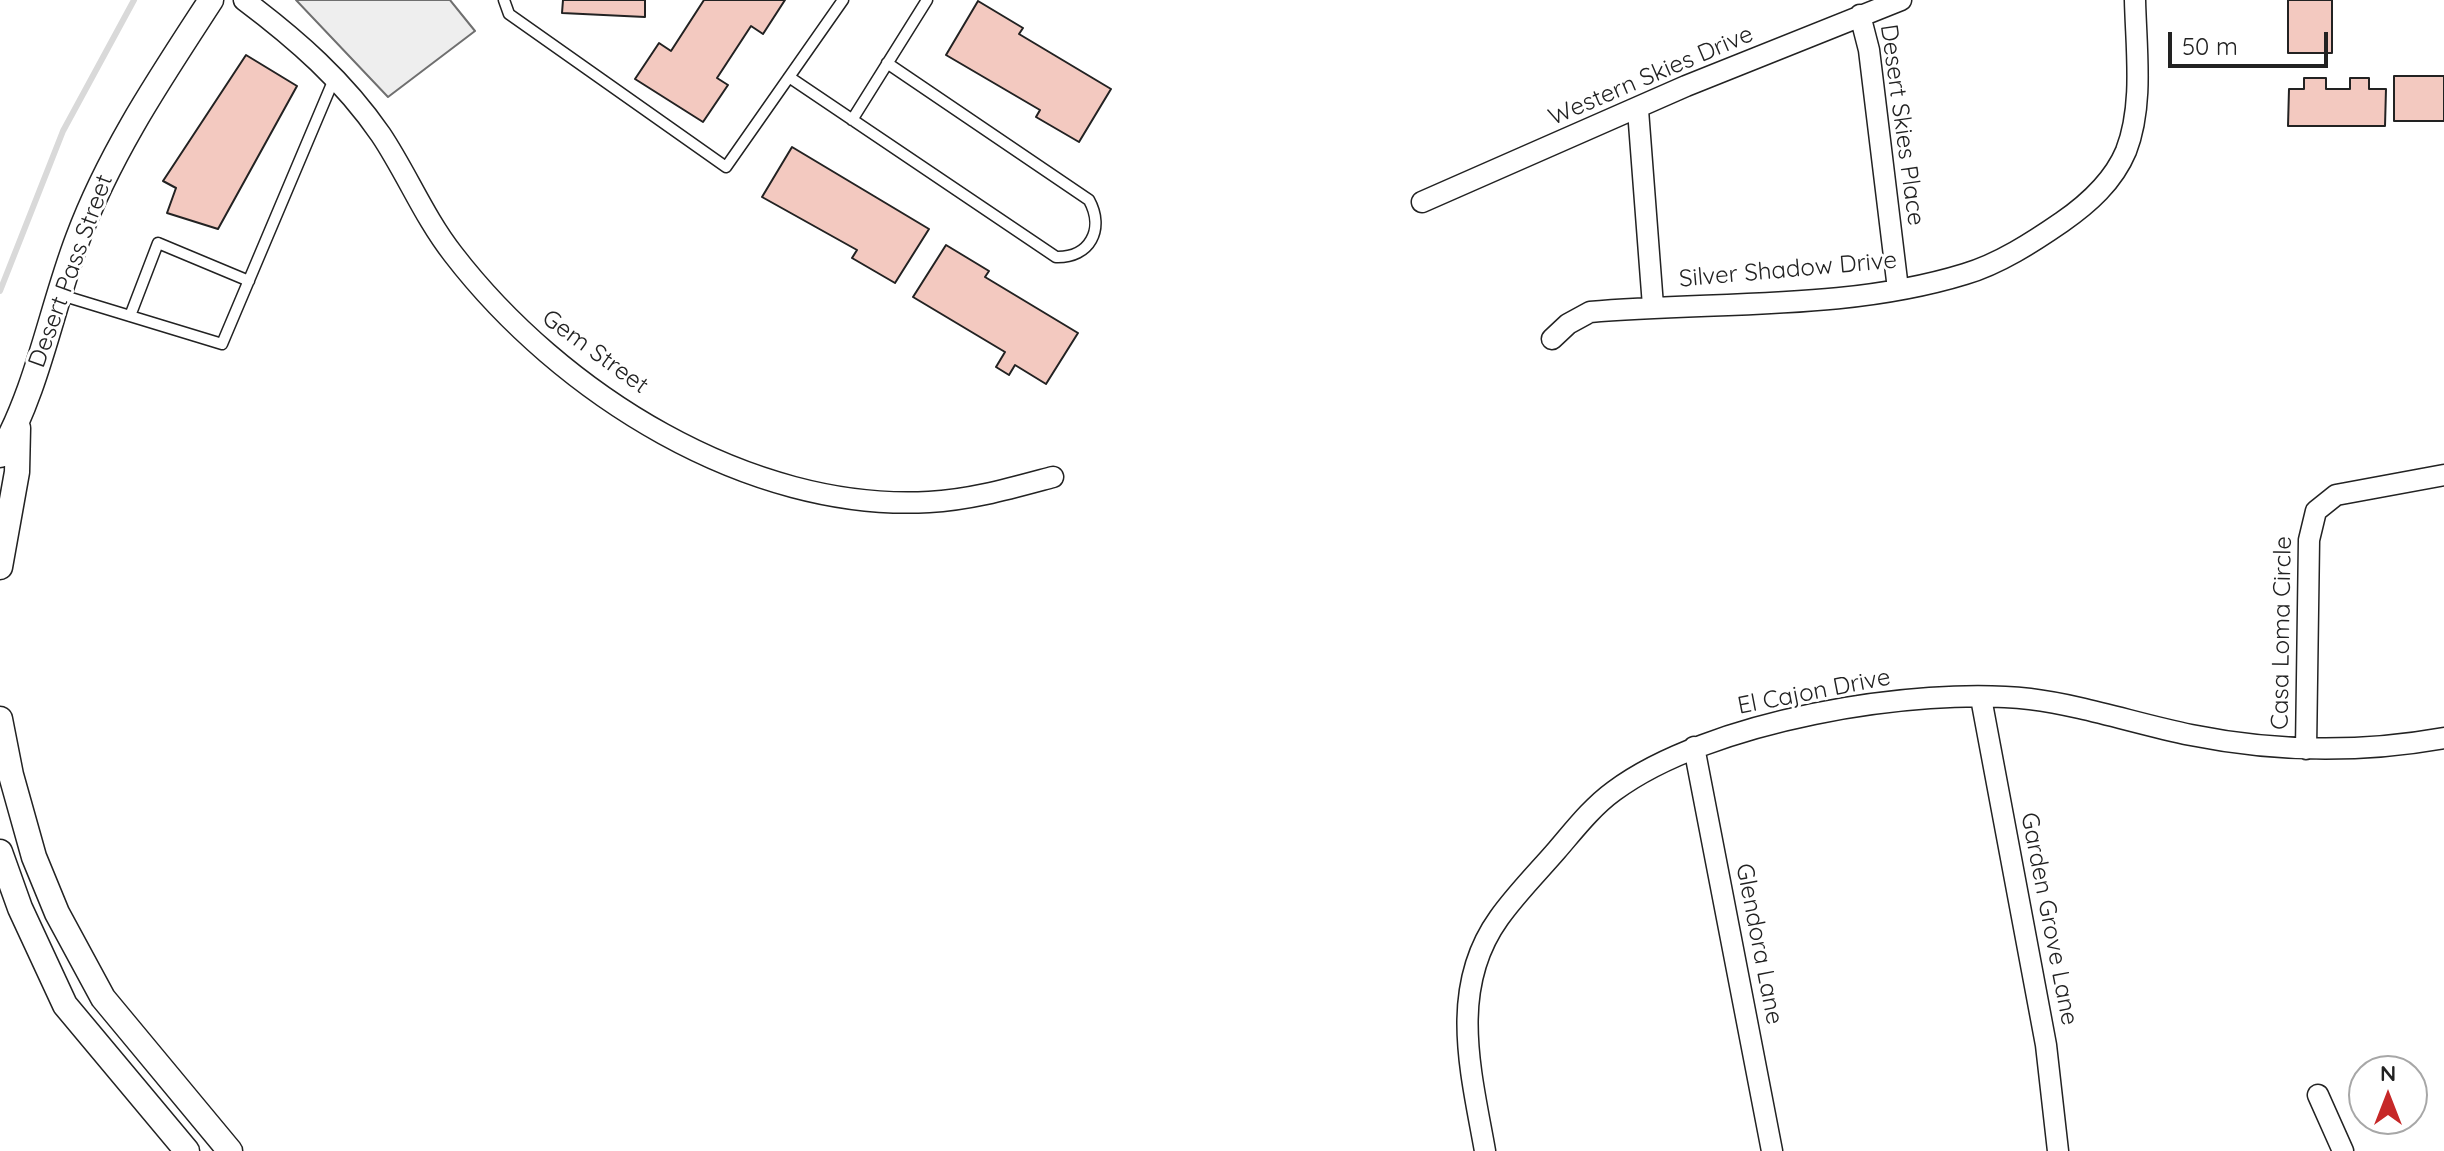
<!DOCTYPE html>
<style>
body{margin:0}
#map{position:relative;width:2444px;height:1151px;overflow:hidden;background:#fff;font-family:Quicksand,sans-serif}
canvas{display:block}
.north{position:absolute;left:2348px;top:1055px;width:80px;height:80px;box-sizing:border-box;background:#fff;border:2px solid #a7a7a7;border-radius:50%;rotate:0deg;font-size:22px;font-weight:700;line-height:32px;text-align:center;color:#222}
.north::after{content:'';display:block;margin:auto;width:28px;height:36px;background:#c62828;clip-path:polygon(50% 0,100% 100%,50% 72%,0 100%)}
.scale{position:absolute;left:2168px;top:32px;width:160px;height:36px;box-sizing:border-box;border:4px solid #222;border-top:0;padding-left:10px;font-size:24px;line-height:28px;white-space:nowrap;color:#222;-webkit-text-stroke:6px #fff;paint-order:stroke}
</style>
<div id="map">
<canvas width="2444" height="1151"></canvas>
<div class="north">N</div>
<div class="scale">50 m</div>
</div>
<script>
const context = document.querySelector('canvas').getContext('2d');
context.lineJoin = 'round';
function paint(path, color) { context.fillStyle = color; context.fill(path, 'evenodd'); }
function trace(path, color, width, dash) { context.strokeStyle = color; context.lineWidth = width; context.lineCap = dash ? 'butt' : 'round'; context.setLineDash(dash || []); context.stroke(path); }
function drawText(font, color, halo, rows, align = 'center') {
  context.font = font + ' Quicksand,sans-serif'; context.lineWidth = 6; context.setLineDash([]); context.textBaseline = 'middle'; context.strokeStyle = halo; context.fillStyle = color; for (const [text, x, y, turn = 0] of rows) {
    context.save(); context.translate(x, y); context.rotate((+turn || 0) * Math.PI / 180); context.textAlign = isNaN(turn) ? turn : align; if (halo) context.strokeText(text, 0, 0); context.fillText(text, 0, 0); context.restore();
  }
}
const green = new Path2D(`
 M 296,0 L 450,0 L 475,31 L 388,97 Z`);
paint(green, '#eee');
trace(green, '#6f6f6f', 2);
trace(new Path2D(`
 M 0,291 L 63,131 L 134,0`), '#d9d9d9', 6);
const building = new Path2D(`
 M 563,0 L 645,0 L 645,17 L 562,13 Z
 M 704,0 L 785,0 L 763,34 L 751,26 L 717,78 L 728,85 L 703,122 L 635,79 L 659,43 L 671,51 Z
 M 2288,0 L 2332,0 L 2332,53 L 2288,53 Z
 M 978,1 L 1023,28 L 1019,34 L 1111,89 L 1079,142 L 1036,117 L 1040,110 L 946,55 Z
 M 246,55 L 297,86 L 218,229 L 167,213 L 176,188 L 163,181 Z
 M 2394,76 L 2444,76 L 2444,121 L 2394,121 Z
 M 2304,78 L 2326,78 L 2326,89 L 2350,89 L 2350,78 L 2369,78 L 2369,89 L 2386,89 L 2385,126 L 2288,126 L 2289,89 L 2304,89 Z
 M 792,147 L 929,229 L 895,283 L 852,258 L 857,250 L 762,197 Z
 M 946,245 L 989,271 L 985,277 L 1078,333 L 1046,384 L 1015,365 L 1009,375 L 996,367 L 1005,352 L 913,297 Z`);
paint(building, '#f3c9c0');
trace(building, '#222', 2);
const service = new Path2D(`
 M 504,0 L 509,14 L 726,167 L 843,0
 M 789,77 L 1056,257 C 1090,258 1105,229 1089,200 L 887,63
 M 852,120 L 927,0
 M 61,295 L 222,344 L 334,79
 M 130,316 L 158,243 L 249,281`);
const minor = new Path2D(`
 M 244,0 C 296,39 344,81 381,135 C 407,174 424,217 453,254 C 560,393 748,512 929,502 C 971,500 1012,488 1053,477
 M 1860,15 L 1869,50 L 1898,289
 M 1638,110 L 1653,306
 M 1422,202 L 1686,86 L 1901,0
 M 1552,339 L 1568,324 L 1590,312 C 1714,301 1845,311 1965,274 C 1999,264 2033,242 2062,222 C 2088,204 2113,182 2126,151 C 2144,105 2136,48 2135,0
 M 1981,698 L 2046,1045 L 2058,1151
 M 1694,747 L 1772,1151
 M 2306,749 L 2309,540 L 2316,511 L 2336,495 L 2444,475
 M 2318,1095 L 2343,1151
 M 1485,1151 C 1471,1072 1448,989 1499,918 C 1516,894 1538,872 1557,850 C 1575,829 1592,807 1614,791 C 1708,721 1915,686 2030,699 C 2085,706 2137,724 2191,735 C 2275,752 2360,753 2444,738`);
const tertiary = new Path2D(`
 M 0,455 C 38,389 51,309 78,238 C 110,152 161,77 211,0
 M 0,567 L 17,472 L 18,428
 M 0,719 L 11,775 L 34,857 L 57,913 L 103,998 L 230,1151
 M 0,852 L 20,908 L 65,1005 L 187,1151`);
trace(service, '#222', 13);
trace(minor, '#222', 23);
trace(tertiary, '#222', 27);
trace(service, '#fff', 10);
trace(minor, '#fff', 20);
trace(tertiary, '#fff', 24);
drawText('24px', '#222', '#fff', [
 ["Western Skies Drive",1651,76,-23],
 ["Desert Skies Place",1902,125,82],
 ["Silver Shadow Drive",1788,270,-5],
 ["Desert Pass Street",71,271,-70],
 ["Gem Street",595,352,36],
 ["Casa Loma Circle",2282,633,-89],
 ["El Cajon Drive",1814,692,-11],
 ["Garden Grove Lane",2049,919,79],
 ["Glendora Lane",1759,944,79]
]);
</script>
